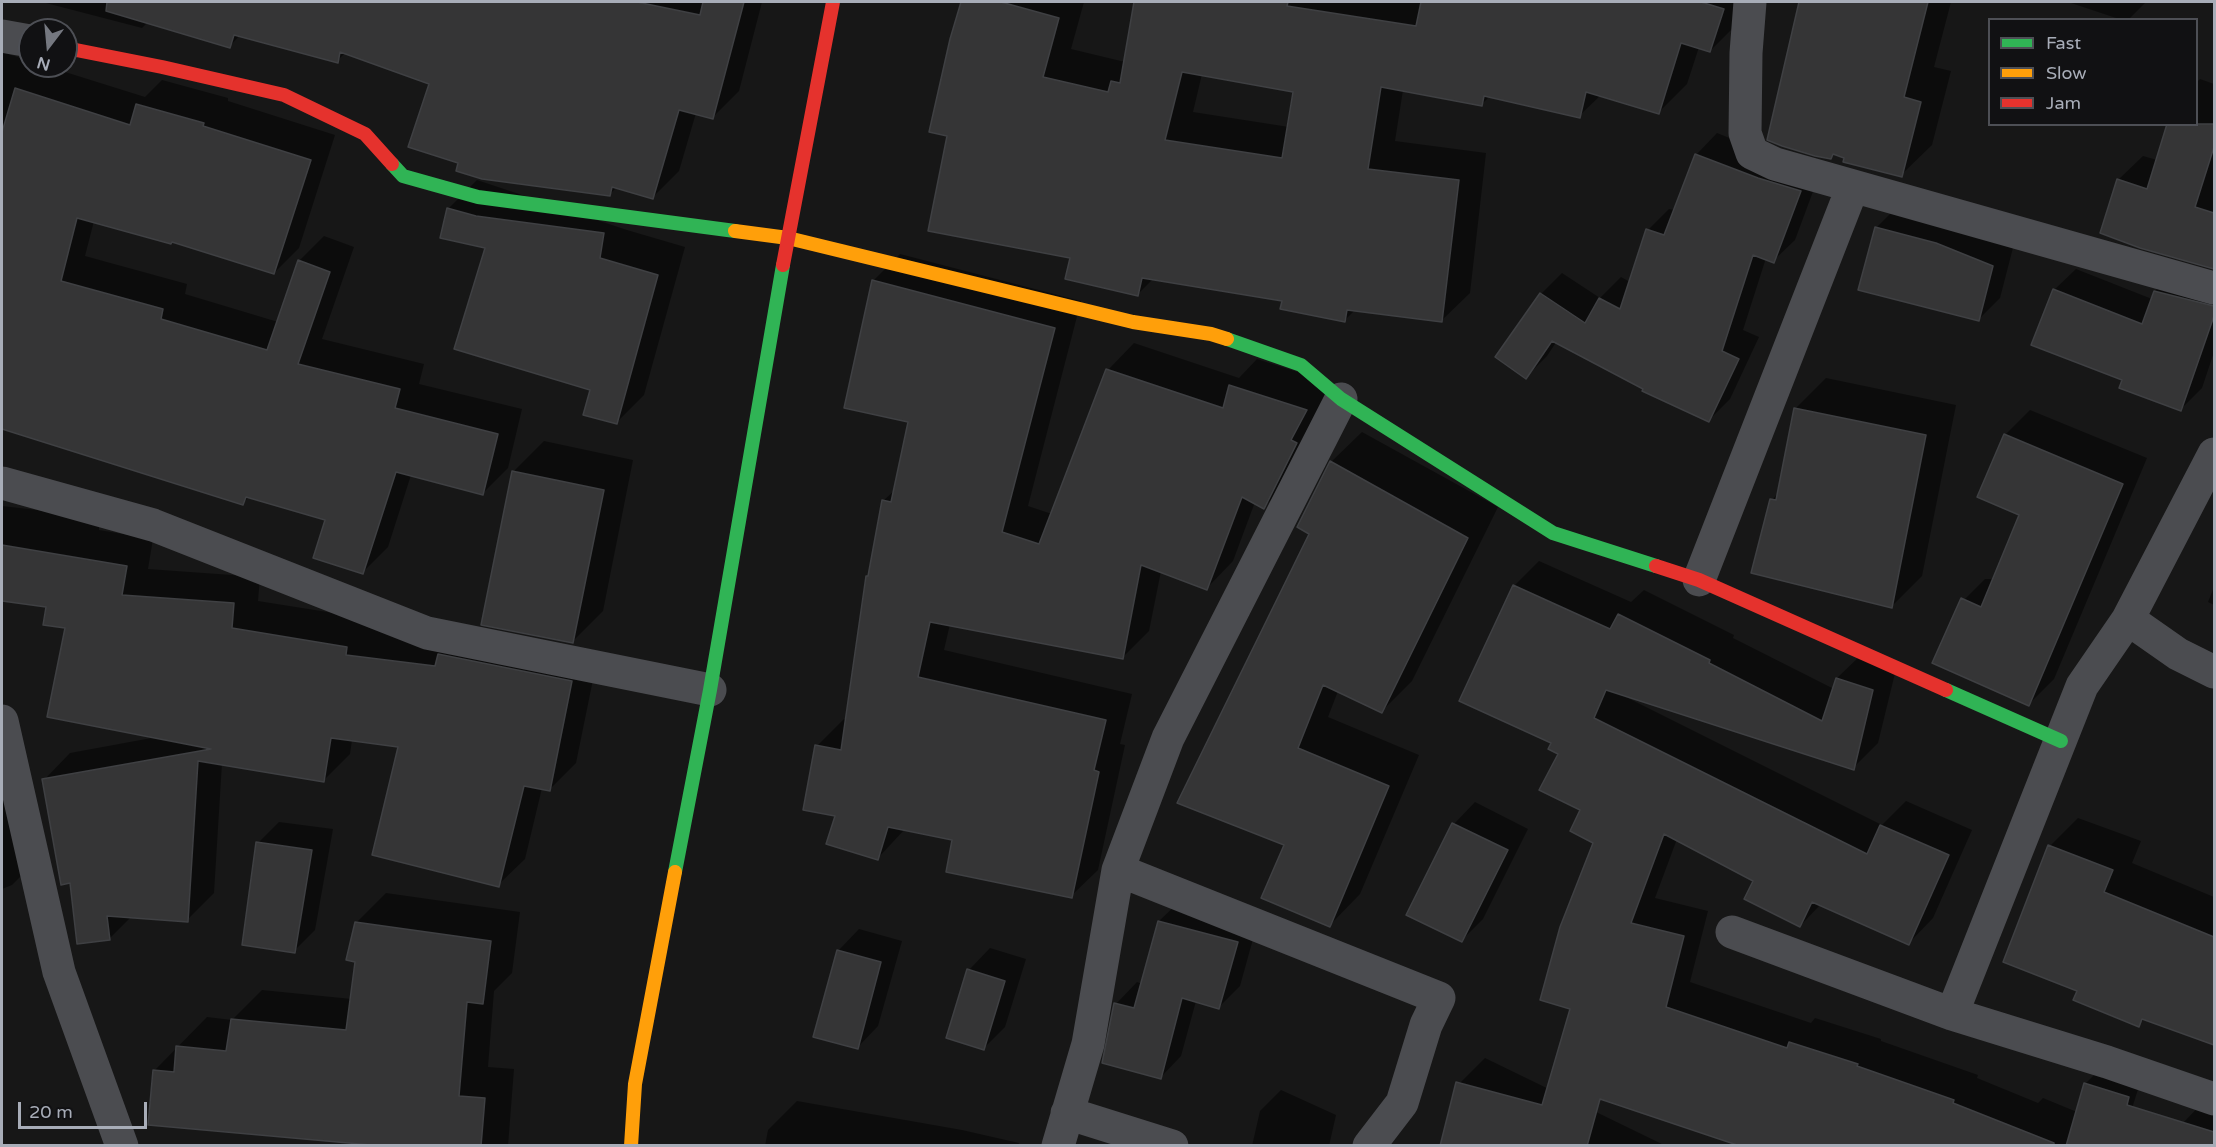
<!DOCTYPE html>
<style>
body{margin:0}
#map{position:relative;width:2216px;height:1147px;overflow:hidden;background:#171717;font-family:"Varela Round",sans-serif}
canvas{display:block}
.frame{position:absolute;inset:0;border:3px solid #a8adb8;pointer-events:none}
.legend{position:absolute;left:1988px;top:18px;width:210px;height:108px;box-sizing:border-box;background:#111113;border:2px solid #4d4f55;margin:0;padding:8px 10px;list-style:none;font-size:18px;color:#a8adb8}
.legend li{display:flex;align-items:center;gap:12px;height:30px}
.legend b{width:30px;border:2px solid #4d4f55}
.north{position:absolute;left:18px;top:18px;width:60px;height:60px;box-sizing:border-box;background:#111113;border:2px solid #4d4f55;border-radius:50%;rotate:196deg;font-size:16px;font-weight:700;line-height:24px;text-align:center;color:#a8adb8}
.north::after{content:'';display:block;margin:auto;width:21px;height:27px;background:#757880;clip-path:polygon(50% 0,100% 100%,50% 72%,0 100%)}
.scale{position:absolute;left:18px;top:1102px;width:129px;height:27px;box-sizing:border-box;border:3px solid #a8adb8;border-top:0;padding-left:8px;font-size:18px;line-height:21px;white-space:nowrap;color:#a8adb8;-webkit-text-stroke:4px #111113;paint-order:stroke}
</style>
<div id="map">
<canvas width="2216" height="1147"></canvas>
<div class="frame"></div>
<ul class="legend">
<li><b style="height:8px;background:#30b455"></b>Fast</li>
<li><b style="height:8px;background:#ff9f0a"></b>Slow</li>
<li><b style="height:8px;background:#e5322d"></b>Jam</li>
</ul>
<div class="north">N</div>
<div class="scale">20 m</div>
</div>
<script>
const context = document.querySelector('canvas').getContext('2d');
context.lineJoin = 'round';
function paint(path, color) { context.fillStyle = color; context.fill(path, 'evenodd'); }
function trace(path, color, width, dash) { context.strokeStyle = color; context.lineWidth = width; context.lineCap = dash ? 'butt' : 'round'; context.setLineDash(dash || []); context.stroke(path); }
paint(new Path2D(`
 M 42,2 L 762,2 L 739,91 L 712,118 L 696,113 L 679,171 L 653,197 L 617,187 L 610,194 L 460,163 L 431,83 L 346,52 L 337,61 L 240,35 L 230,46 L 148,22 L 142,28 Z
 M 962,2 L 1084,2 L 1071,49 L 1125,62 L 1136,2 L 1745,2 L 1738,23 L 1710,51 L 1699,47 L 1687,84 L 1659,112 L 1601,95 L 1579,116 L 1490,96 L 1481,105 L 1403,90 L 1395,141 L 1486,153 L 1470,293 L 1441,321 L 1355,310 L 1345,320 L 1284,300 L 1153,279 L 1138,294 L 1072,257 L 948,135 L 951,39 ZM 1202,74 L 1295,91 L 1289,127 L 1193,112 Z
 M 1801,2 L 1951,2 L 1934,67 L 1951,71 L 1932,145 L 1901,175 L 1835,153 L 1831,157 L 1769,139 Z
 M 2068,2 L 2146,2 L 2128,20 L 2122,20 Z
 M 2,52 L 30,61 L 30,66 L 46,66 L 145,97 L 162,80 L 228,98 L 228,101 L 335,135 L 299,248 L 274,273 L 172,240 L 94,221 L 85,256 L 187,284 L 185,294 L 278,322 L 299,261 L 324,236 L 354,247 L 322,339 L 424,364 L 419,384 L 522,409 L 508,468 L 483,493 L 411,475 L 388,547 L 363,572 L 327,519 L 249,497 L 243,503 L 44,438 L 2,426 Z
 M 2200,79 L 2214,84 L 2214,267 L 2140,246 L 2118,180 L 2143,156 L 2157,160 L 2196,124 L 2196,83 Z
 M 1717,133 L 1779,158 L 1821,170 L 1795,240 L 1773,261 L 1766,258 L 1743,330 L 1759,337 L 1730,399 L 1709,420 L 1557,341 L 1547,356 L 1526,377 L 1541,294 L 1562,273 L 1600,298 L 1621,277 L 1630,282 L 1648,230 L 1669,209 L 1674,210 L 1696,155 Z
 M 477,180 L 627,230 L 685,247 L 644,395 L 616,423 L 487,247 L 448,209 Z
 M 1897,207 L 2014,244 L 2000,298 L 1978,320 L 1876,228 Z
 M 900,254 L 1081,301 L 1028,506 L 1052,514 L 1108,370 L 1134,343 L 1239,378 L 1257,359 L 1332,383 L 1290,480 L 1264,507 L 1255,502 L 1233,561 L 1207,588 L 1161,571 L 1149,631 L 1122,658 L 950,624 L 944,650 L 1132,694 L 1120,744 L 1125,745 L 1098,870 L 1071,896 L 954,839 L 905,829 L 878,858 L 837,815 L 817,746 L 844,719 L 847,720 L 883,501 L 896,489 L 909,421 L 873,281 Z
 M 2076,269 L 2152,299 L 2155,291 L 2177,270 L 2214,281 L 2214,352 L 2202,388 L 2181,409 L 2124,380 L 2054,290 Z
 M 1826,378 L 1956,405 L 1922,576 L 1891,607 L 1772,500 L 1779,492 L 1796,408 Z
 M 2030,410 L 2147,458 L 2054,679 L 2029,704 L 1960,604 L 1985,579 L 1994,579 L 2021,514 L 2005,435 Z
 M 1362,432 L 1498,507 L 1412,681 L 1381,712 L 1338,691 L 1328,717 L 1419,755 L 1360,894 L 1330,925 L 1286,844 L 1311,534 L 1331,462 Z
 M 544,441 L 633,460 L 603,611 L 572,642 L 513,472 Z
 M 2,506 L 99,517 L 99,530 L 153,539 L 148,569 L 260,577 L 258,601 L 598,655 L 576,763 L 549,790 L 542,788 L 525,859 L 498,885 L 400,745 L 352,740 L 350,754 L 323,781 L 222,763 L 214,893 L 187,920 L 131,917 L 109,939 L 71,881 L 44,780 L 70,753 L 157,737 L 48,605 L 2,600 Z
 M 1539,561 L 1631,602 L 1644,590 L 1734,635 L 1733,638 L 1834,689 L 1837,678 L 1862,654 L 1897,665 L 1878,743 L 1853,768 L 1627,695 L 1626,697 L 1882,825 L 1906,801 L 1972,830 L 1933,918 L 1909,943 L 1821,904 L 1800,926 L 1755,881 L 1677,839 L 1655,898 L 1708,911 L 1690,982 L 1811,1023 L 1815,1018 L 1881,1039 L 1881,1041 L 1978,1075 L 1977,1078 L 2038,1103 L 2043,1098 L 2077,1112 L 2085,1084 L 2096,1073 L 2139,1086 L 2129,1118 L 2097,1146 L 1745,1146 L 1572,1008 L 1595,842 L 1560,753 L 1553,743 L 1514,586 Z
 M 2214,587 L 2214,605 L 2208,602 Z
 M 2,750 L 40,857 L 12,885 L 2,889 Z
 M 1475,802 L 1528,829 L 1483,919 L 1461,941 L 1408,914 L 1454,824 Z
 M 2078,818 L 2141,841 L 2132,863 L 2214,897 L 2214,1043 L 2145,1018 L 2139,1025 L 2079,990 L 2050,846 Z
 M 279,822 L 333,829 L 315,930 L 294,951 L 258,843 Z
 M 386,893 L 520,912 L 512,973 L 494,991 L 488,1067 L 514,1069 L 508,1146 L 399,1146 L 155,1070 L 207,1017 L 232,1020 L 262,990 L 352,999 L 357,960 L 357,922 Z
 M 1181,900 L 1258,921 L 1240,986 L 1219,1007 L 1196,1001 L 1181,1056 L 1160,1078 L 1116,1004 L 1137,982 L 1142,984 L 1159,921 Z
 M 859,929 L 902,941 L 878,1026 L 857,1048 L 838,951 Z
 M 990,948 L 1026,959 L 1005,1027 L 984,1048 L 969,970 Z
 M 1485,1058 L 1666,1146 L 1441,1146 L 1457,1086 Z
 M 1281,1090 L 1336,1115 L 1329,1146 L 1252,1146 L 1260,1111 Z
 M 2208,1097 L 2214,1099 L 2214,1146 L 2175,1146 L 2183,1123 Z
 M 797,1101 L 962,1130 L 1019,1143 L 1018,1146 L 765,1146 L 768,1130 Z`), '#0007');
const building = new Path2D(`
 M 107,2 L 637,2 L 700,15 L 703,2 L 744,2 L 713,119 L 679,110 L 653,199 L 612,187 L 610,196 L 482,179 L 456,171 L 458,163 L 408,147 L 429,84 L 340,52 L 338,63 L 234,35 L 230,48 L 106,11 Z
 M 961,2 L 1001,2 L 1059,18 L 1043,77 L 1108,92 L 1111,81 L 1120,83 L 1134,2 L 1288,2 L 1287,6 L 1416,26 L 1421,2 L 1701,2 L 1724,9 L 1710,52 L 1681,43 L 1659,114 L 1586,92 L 1580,118 L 1484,96 L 1482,106 L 1381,87 L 1368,169 L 1459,180 L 1442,322 L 1347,310 L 1345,322 L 1280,309 L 1282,301 L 1142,278 L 1138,296 L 1065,279 L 1070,258 L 928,231 L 947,136 L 929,132 L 950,39 ZM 1182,72 L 1293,92 L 1282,158 L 1165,140 Z
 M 1799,2 L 1928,2 L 1904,97 L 1921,102 L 1902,177 L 1843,162 L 1844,158 L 1833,154 L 1831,159 L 1815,156 L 1782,146 L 1767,140 Z
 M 15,88 L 130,125 L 136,104 L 204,123 L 203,126 L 311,160 L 274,274 L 172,242 L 171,244 L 77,218 L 61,281 L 163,309 L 161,319 L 267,350 L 298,260 L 330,272 L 298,364 L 400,389 L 395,408 L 498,434 L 483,495 L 396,472 L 363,574 L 313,558 L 325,520 L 246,497 L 243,505 L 2,429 L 2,132 Z
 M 2167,124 L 2214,124 L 2214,147 L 2195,207 L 2214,213 L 2214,269 L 2140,248 L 2100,233 L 2117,179 L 2147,189 Z
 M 1695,154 L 1758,178 L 1801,191 L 1774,263 L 1753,255 L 1722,351 L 1739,359 L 1709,422 L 1642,391 L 1643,389 L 1552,341 L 1526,379 L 1495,357 L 1540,293 L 1585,323 L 1599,298 L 1620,309 L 1646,229 L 1664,235 Z
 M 447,208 L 476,216 L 604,233 L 600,258 L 658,275 L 617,424 L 583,415 L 590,390 L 454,349 L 485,248 L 440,238 Z
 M 1875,227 L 1936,243 L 1993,266 L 1979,321 L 1858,290 Z
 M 872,280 L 1055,328 L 1002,532 L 1039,544 L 1106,369 L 1223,408 L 1229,385 L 1307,410 L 1291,440 L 1297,443 L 1264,509 L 1242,497 L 1207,590 L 1141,565 L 1123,659 L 930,622 L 918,677 L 1106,720 L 1094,770 L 1099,772 L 1072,898 L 946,872 L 952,840 L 888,827 L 878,860 L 826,844 L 835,816 L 803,810 L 815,745 L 841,750 L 866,576 L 868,576 L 882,500 L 891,502 L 908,422 L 844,408 Z
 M 2053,289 L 2142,324 L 2154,291 L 2214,306 L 2214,316 L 2181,411 L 2119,388 L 2122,380 L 2031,345 Z
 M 1794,408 L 1926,435 L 1892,608 L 1751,573 L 1770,499 L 1776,500 Z
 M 2004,434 L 2123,484 L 2029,706 L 1932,663 L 1961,598 L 1981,607 L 2019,515 L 1977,497 Z
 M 1330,461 L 1468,538 L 1382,713 L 1323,685 L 1298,748 L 1389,786 L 1330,927 L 1261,898 L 1284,845 L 1177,803 L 1309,534 L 1297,527 Z
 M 512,471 L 604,490 L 573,643 L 481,625 Z
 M 2,545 L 127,566 L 122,595 L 234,603 L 232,628 L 347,647 L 346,655 L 435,666 L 438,654 L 572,681 L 550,791 L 524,786 L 499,887 L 372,855 L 398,747 L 331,738 L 324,782 L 198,761 L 188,922 L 107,916 L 110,940 L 77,944 L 70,883 L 61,885 L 42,779 L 211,749 L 47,717 L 65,628 L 43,625 L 46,607 L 2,601 Z
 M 1513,585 L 1610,629 L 1618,614 L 1710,660 L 1709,663 L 1822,721 L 1836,678 L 1873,690 L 1854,770 L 1606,690 L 1594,718 L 1867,854 L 1880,825 L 1949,855 L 1909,945 L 1812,902 L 1800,927 L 1744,899 L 1753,881 L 1664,834 L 1631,923 L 1684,936 L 1666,1007 L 1787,1048 L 1789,1042 L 1858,1064 L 1857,1066 L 1954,1100 L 1953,1103 L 2054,1143 L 2054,1146 L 1740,1146 L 1600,1099 L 1587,1146 L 1440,1146 L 1456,1082 L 1542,1105 L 1570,1009 L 1540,1000 L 1560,927 L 1593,843 L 1570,831 L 1580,810 L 1539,790 L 1558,754 L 1548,749 L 1551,743 L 1459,701 Z
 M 1452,823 L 1508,850 L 1462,942 L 1406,915 Z
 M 256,842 L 312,850 L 295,953 L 242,945 Z
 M 2048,845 L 2113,870 L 2104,892 L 2214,937 L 2214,1045 L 2142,1019 L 2139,1027 L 2073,1000 L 2077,991 L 2003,962 Z
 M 1158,921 L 1238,942 L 1219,1009 L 1182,998 L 1161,1079 L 1102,1063 L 1114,1003 L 1134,1008 Z
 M 355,922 L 491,941 L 483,1004 L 467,1002 L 459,1096 L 485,1098 L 481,1146 L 382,1146 L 148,1125 L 153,1070 L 174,1072 L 176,1046 L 226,1051 L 231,1019 L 346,1030 L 355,962 L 346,960 Z
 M 837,950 L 881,962 L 858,1049 L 813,1037 Z
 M 967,969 L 1005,981 L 984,1050 L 946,1038 Z
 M 2084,1083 L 2129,1097 L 2127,1105 L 2214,1132 L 2214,1146 L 2066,1146 Z`);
paint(building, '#353536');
trace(building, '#3f4043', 1.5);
trace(new Path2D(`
 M 1750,2 L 1746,53 L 1745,133 L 1752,153 L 1775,164 L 2214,288
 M 2,36 L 30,41
 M 2,483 L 153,525 L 427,633 L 710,690
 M 1699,580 L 1853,186
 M 2128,619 L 2178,654 L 2214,672
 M 2,721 L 59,972 L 122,1146
 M 1118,870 L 1439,998 L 1426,1025 L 1402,1103 L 1369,1146
 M 1732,932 L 1952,1014 L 2107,1062 L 2214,1099
 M 1952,1014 L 2082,686 L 2128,619 L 2214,454
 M 1067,1113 L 1172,1146
 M 1058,1146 L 1088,1044 L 1118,870 L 1168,738 L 1341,399`), '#4b4c50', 33);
trace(new Path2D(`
 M 392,164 L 403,176 L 478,197 L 735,231
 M 1227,339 L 1301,365 L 1341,399 L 1553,533 L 1656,566
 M 1946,690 L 2061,741
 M 675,872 L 710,690 L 783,265`), '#30b455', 14);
trace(new Path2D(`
 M 735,231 L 788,238 L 1133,322 L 1211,334 L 1227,339
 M 631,1146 L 635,1084 L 675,872`), '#ff9f0a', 14);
trace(new Path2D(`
 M 66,48 L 162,67 L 284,95 L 365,134 L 392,164
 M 783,265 L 833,2
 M 1656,566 L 1699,580 L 1946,690`), '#e5322d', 14);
</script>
